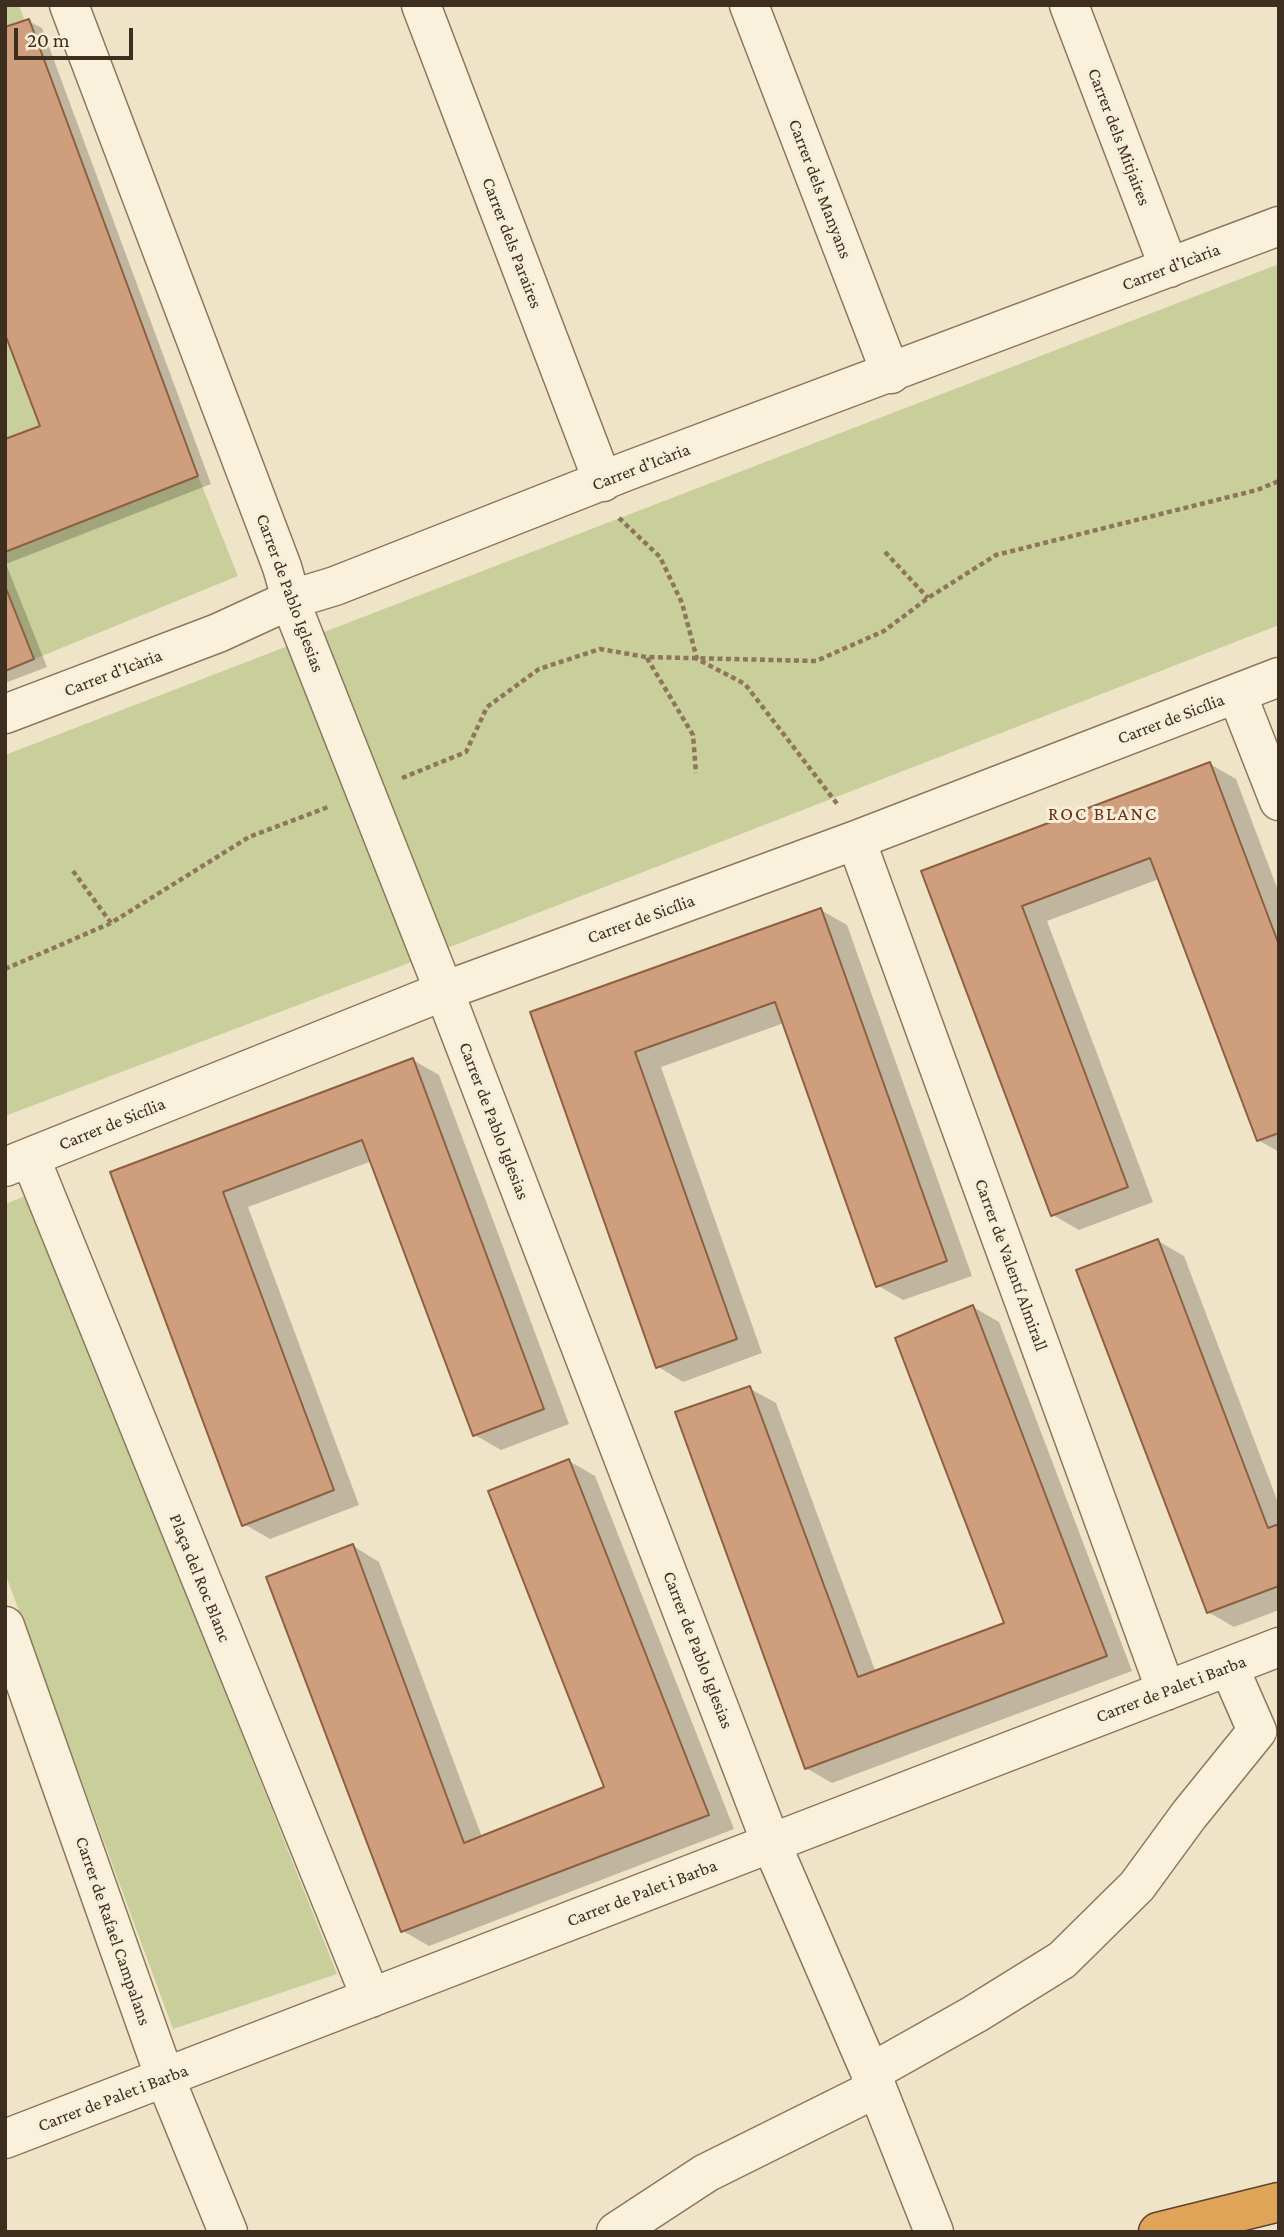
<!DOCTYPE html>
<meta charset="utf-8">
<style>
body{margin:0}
#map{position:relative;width:1284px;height:2237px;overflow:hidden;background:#f0e4c8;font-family:"Crimson Pro",serif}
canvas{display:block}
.frame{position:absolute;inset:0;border:7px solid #3d2e20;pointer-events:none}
.scale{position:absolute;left:14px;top:28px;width:119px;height:32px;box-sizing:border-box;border:4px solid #3d2e20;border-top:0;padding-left:9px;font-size:21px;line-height:24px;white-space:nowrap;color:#3d2e20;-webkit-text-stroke:5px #f7eed8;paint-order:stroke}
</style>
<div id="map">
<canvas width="1284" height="2237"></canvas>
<div class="frame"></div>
<div class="scale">20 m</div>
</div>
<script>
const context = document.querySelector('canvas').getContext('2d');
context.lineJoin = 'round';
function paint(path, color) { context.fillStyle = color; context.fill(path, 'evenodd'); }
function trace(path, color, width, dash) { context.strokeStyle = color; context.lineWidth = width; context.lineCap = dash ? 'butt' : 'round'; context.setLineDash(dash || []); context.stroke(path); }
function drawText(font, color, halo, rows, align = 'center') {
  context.font = font + ' "Crimson Pro",serif'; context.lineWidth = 6; context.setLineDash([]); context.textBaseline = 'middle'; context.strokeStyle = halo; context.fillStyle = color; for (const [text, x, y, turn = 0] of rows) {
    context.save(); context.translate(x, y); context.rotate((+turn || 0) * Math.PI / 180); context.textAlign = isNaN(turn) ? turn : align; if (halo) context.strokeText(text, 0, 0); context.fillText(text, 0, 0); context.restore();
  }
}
paint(new Path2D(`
 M 5,5 L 19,5 L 106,246 L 238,576 L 5,671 Z
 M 1279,264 L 1279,625 L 396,968 L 5,1116 L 5,755 Z
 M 28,1195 L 337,1974 L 173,2029 L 5,1573 L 5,1204 Z`), '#c9cf9b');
paint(new Path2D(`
 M 28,21 L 42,28 L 211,484 L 6,564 L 47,667 L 5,683 L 5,441 L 42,427 Z
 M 1210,764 L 1236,779 L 1279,893 L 1279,1152 L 1258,1140 L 1159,879 L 1047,921 L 1153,1202 L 1079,1230 L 1053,1215 L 924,872 Z
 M 821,910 L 847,925 L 972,1276 L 903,1300 L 877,1285 L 784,1023 L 661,1067 L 762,1353 L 683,1382 L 657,1366 L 532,1013 Z
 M 413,1060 L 439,1075 L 569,1424 L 501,1450 L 475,1435 L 372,1161 L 248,1207 L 359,1505 L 270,1539 L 244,1524 L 112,1173 Z
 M 1158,1241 L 1184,1256 L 1279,1505 L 1279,1610 L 1234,1627 L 1208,1612 Z
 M 973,1307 L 999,1322 L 1132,1671 L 832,1783 L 806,1768 L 749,1388 L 776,1403 L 876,1673 L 1006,1624 Z
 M 569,1461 L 595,1476 L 734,1829 L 429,1946 L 403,1931 L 353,1546 L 379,1562 L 482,1837 L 607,1788 Z`), '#0003');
const building = new Path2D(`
 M 29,19 L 198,476 L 5,552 L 5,439 L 40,426 L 5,334 L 5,27 Z
 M 5,586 L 34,659 L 5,671 Z
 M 1210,762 L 1279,945 L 1279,1133 L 1257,1141 L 1150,858 L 1022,906 L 1128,1187 L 1051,1216 L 921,871 Z
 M 821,908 L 947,1261 L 876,1287 L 775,1002 L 635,1052 L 737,1339 L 656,1368 L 530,1012 Z
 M 413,1058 L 544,1409 L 473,1436 L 362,1140 L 223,1192 L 334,1490 L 242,1526 L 110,1172 Z
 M 1158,1239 L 1268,1528 L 1279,1524 L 1279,1586 L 1207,1613 L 1076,1270 Z
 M 973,1305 L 1107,1656 L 805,1769 L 675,1412 L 750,1386 L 858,1677 L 1004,1623 L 895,1338 Z
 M 569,1459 L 709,1815 L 401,1932 L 266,1577 L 353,1544 L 464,1843 L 604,1787 L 488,1491 Z`);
paint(building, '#cf9f7d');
trace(building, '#8d5f41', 2);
const street = new Path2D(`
 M 69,5 L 282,567 L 296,616 L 444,991 L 771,1843 L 877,2088 L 934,2232
 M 421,5 L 603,482
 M 749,5 L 891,374
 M 1069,5 L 1169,268
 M 1237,694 L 1279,801
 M 5,714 L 218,633 L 292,599 L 335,586 L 627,471 L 1279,226
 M 856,840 L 1166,1691
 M 30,1157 L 371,1998
 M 5,1167 L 444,991 L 856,840 L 1279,677
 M 5,1626 L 165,2078 L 228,2232
 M 870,2073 L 975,2014 L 1062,1960 L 1137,1886 L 1189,1815 L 1257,1731 L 1229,1667
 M 5,2139 L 1279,1647
 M 616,2232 L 706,2173 L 877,2088`);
const highway = new Path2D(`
 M 1158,2232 L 1279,2202`);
trace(street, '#8d765c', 41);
trace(highway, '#5b4430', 41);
trace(new Path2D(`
 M 619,518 L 660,557 L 682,603 L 697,659 L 745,684 L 838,805
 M 885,552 L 928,598
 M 647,658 L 693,735 L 696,773
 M 402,778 L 466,752 L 487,707 L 539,669 L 600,649 L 646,657 L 816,661 L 884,631 L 928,598 L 996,555 L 1257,490 L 1279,481
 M 73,871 L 111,923
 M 5,969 L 111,923 L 249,837 L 328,807`), '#8d765c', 4.5, [5, 3.5]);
trace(street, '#faf1dc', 38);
trace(highway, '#e0a458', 38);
drawText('18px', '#3d2e20', '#f7eed8', [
 ["Carrer dels Mitjaires",1119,137,69],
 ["Carrer dels Manyans",820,189,69],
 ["Carrer dels Paraires",512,243,69],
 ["Carrer d'Icària",1171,267,-21],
 ["Carrer d'Icària",641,467,-21],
 ["Carrer de Pablo Iglesias",290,593,70],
 ["Carrer d'Icària",113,673,-21],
 ["Carrer de Sicília",1171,719,-21],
 ["Carrer de Sicília",641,919,-20],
 ["Carrer de Pablo Iglesias",494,1121,69],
 ["Carrer de Sicília",112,1124,-22],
 ["Carrer de Valentí Almirall",1011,1265,70],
 ["Plaça del Roc Blanc",200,1578,68],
 ["Carrer de Pablo Iglesias",698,1650,69],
 ["Carrer de Palet i Barba",1171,1689,-21],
 ["Carrer de Palet i Barba",642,1893,-21],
 ["Carrer de Rafael Campalans",113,1931,71],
 ["Carrer de Palet i Barba",113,2098,-21]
]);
context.letterSpacing = '2px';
drawText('19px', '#6b2e1e', '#f7eed8', [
 ["ROC BLANC",1103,814]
]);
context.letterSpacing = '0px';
</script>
